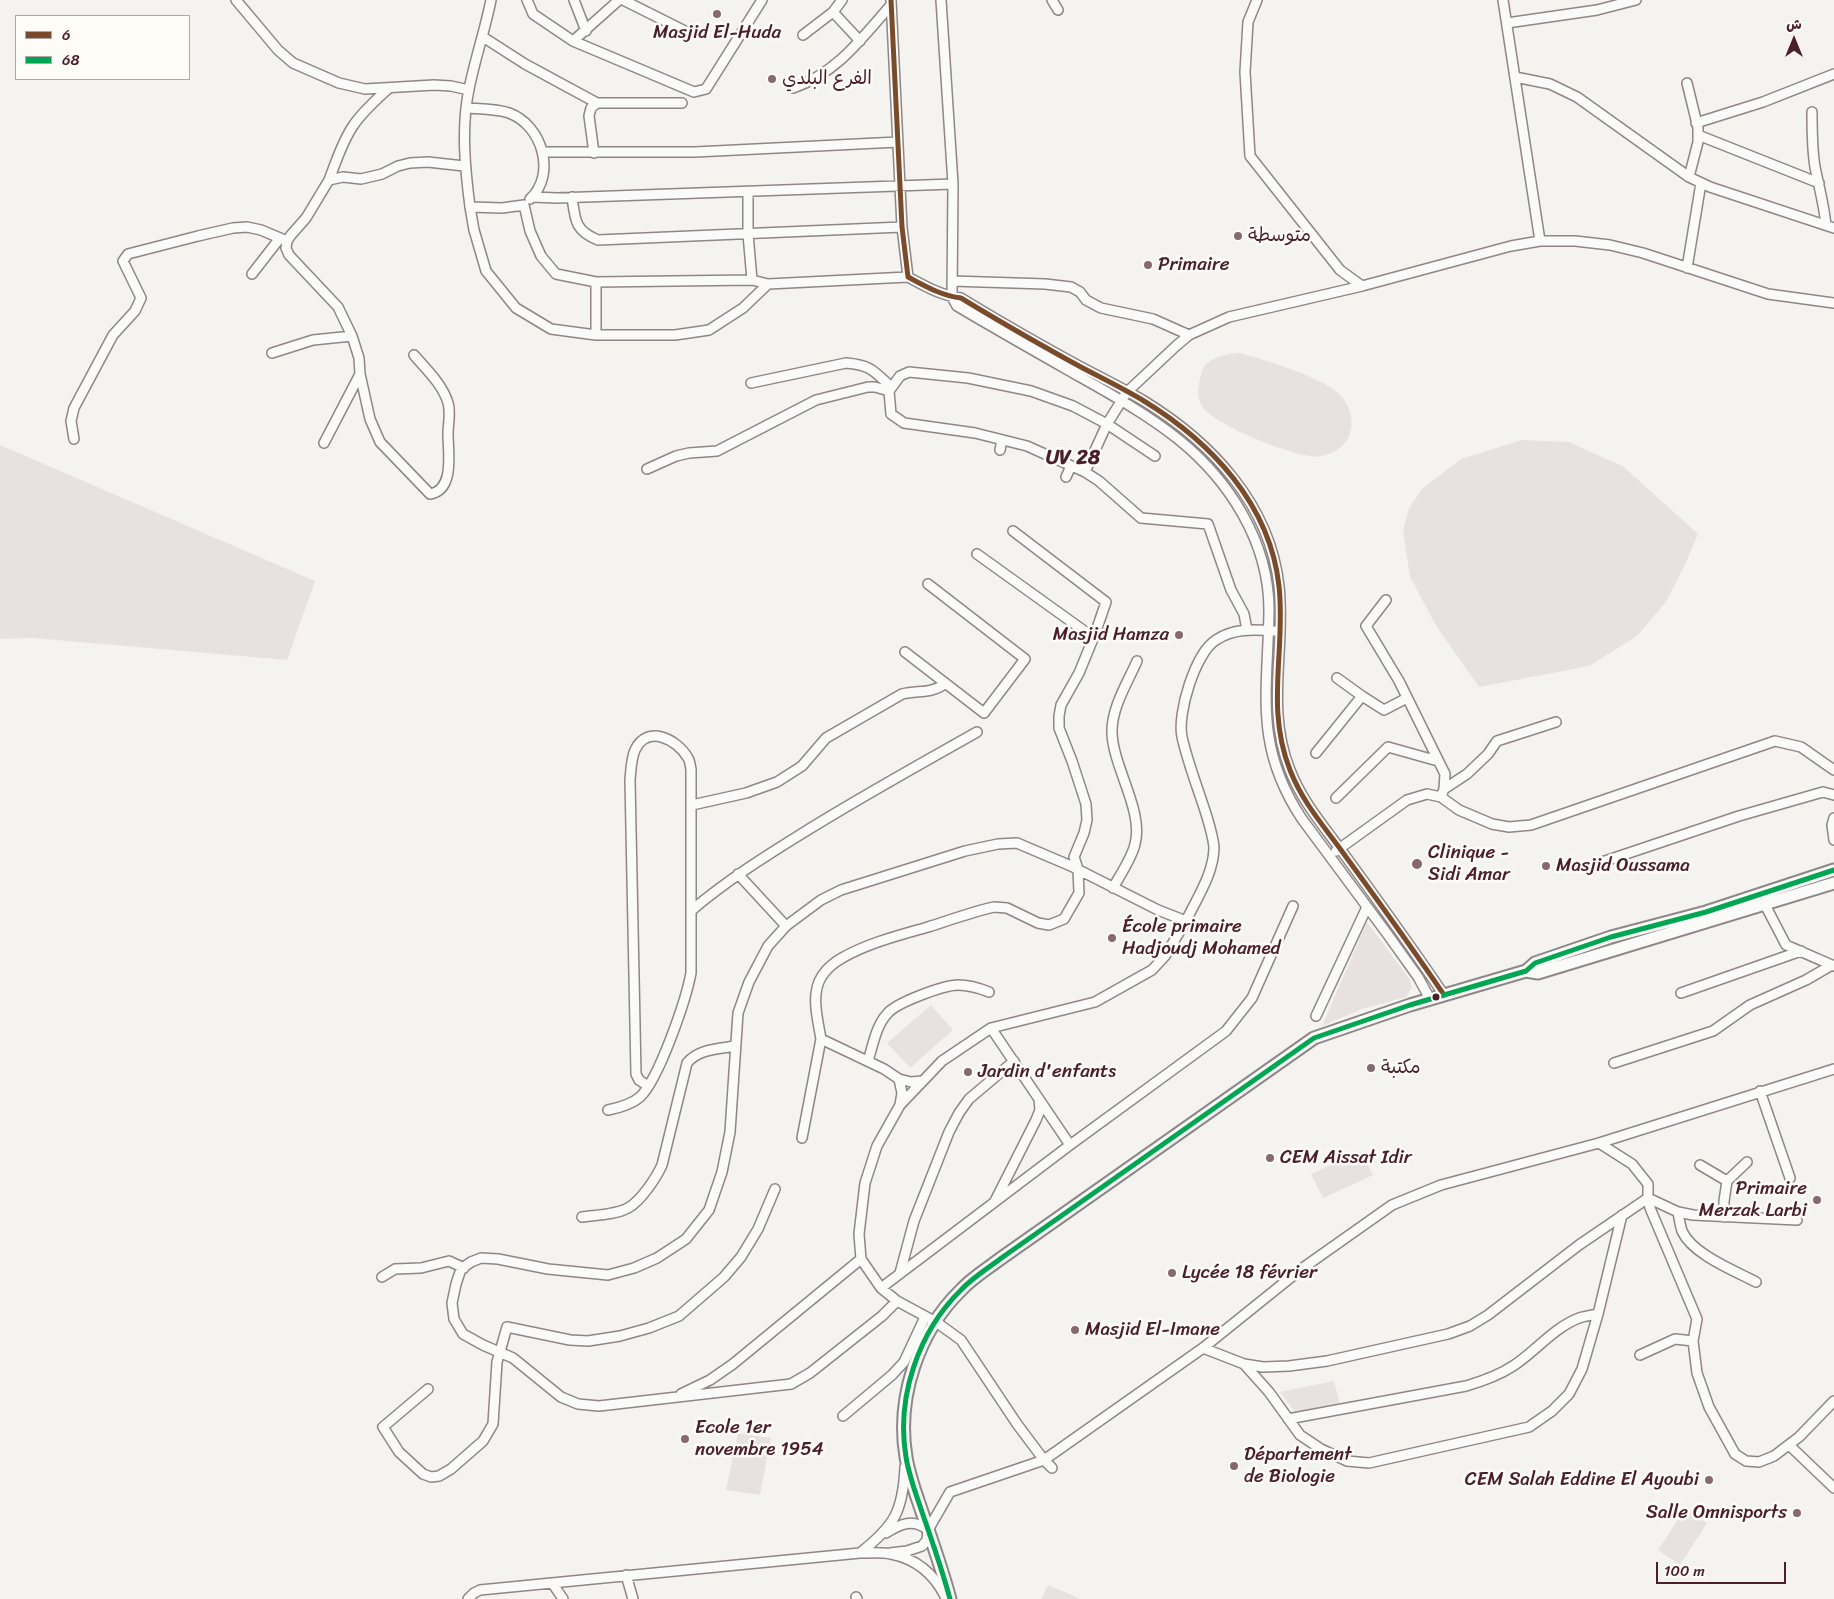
<!DOCTYPE html>
<meta charset="utf-8">
<style>
body{margin:0}
#map{position:relative;width:1834px;height:1599px;overflow:hidden;background:#f5f3f0;font-family:Sriracha,"Playpen Sans Arabic",sans-serif}
canvas{display:block}
.legend{position:absolute;left:15px;top:15px;width:175px;height:65px;box-sizing:border-box;background:#fdfcf7;border:1px solid #b5a4a5;margin:0;padding:6px 9px;list-style:none;font-size:15px;color:#4a1f2b}
.legend li{display:flex;align-items:center;gap:10px;height:25px}
.legend b{width:25px;border:1px solid #b5a4a5}
.north{position:absolute;left:1769px;top:15px;width:50px;height:50px;-webkit-text-stroke:4px #fdfcf7;paint-order:stroke;rotate:0deg;font-size:14px;font-weight:700;line-height:20px;text-align:center;color:#4a1f2b}
.north::after{content:'';display:block;margin:auto;width:18px;height:22px;background:#4a1f2b;clip-path:polygon(50% 0,100% 100%,50% 72%,0 100%)}
.scale{position:absolute;left:1656px;top:1562px;width:130px;height:22px;box-sizing:border-box;border:2px solid #4a1f2b;border-top:0;padding-left:6px;font-size:15px;line-height:18px;white-space:nowrap;color:#4a1f2b;-webkit-text-stroke:4px #fdfcf7;paint-order:stroke}
</style>
<div id="map">
<canvas width="1834" height="1599"></canvas>
<ul class="legend">
<li><b style="height:6px;background:#7a4b2a"></b>6</li>
<li><b style="height:6px;background:#00a651"></b>68</li>
</ul>
<div class="north">ش</div>
<div class="scale">100 m</div>
</div>
<script>
const context = document.querySelector('canvas').getContext('2d');
context.lineJoin = 'round';
function paint(path, color) { context.fillStyle = color; context.fill(path, 'evenodd'); }
function trace(path, color, width, dash) { context.strokeStyle = color; context.lineWidth = width; context.lineCap = dash ? 'butt' : 'round'; context.setLineDash(dash || []); context.stroke(path); }
function drawText(font, color, halo, rows, align = 'center') {
  context.font = font + ' Sriracha,"Playpen Sans Arabic",sans-serif'; context.lineWidth = 5; context.setLineDash([]); context.textBaseline = 'middle'; context.strokeStyle = halo; context.fillStyle = color; for (const [text, x, y, turn = 0] of rows) {
    context.save(); context.translate(x, y); context.rotate((+turn || 0) * Math.PI / 180); context.textAlign = isNaN(turn) ? turn : align; if (halo) context.strokeText(text, 0, 0); context.fillText(text, 0, 0); context.restore();
  }
}
paint(new Path2D(`
 M 1240,353 C 1265,360 1326,378 1341,396 C 1361,419 1352,451 1321,456 C 1308,458 1293,452 1280,448 C 1263,443 1214,422 1203,408 C 1196,397 1198,386 1201,375 C 1205,357 1225,354 1240,353 Z
 M 1522,440 L 1569,442 L 1624,467 L 1698,534 L 1683,569 L 1665,603 L 1637,636 L 1589,666 L 1479,687 L 1435,624 L 1410,577 L 1403,531 L 1409,508 L 1422,489 L 1461,459 Z
 M 0,445 L 315,581 L 287,660 L 33,638 L 0,639 Z
 M 1367,922 L 1409,978 L 1412,987 L 1406,997 L 1362,1009 L 1322,1026 Z
 M 931,1005 L 953,1030 L 910,1068 L 887,1043 Z
 M 1361,1151 L 1373,1175 L 1323,1198 L 1311,1174 Z
 M 1334,1381 L 1340,1404 L 1295,1412 L 1280,1392 Z
 M 738,1433 L 771,1438 L 760,1495 L 726,1490 Z
 M 1686,1507 L 1707,1523 L 1680,1565 L 1658,1550 Z
 M 1048,1585 L 1081,1599 L 1041,1599 Z`), '#e7e2e0');
const minor = new Path2D(`
 M 236,0 L 278,50 L 293,63 L 339,83 L 365,89 L 434,85 L 451,86 L 469,90
 M 491,0 C 485,30 475,59 469,89 C 461,128 465,168 470,207 L 502,208 L 524,205 L 530,231 L 541,256 L 556,274 L 596,282 L 752,280 L 768,284 L 908,277
 M 527,0 L 533,14 L 573,41 L 694,92 L 706,89 L 762,0
 M 574,0 L 586,31
 M 623,0 L 689,33
 M 891,0 L 902,227 L 908,277 C 925,286 942,296 961,298 C 997,320 1032,340 1068,360 C 1093,374 1119,386 1144,401 C 1211,442 1270,504 1279,586 C 1286,649 1265,707 1290,770 C 1302,801 1322,824 1341,850 C 1376,898 1411,946 1444,995
 M 941,0 L 953,184 L 952,297 L 957,306 C 994,328 1031,349 1068,370 C 1105,391 1144,412 1178,439 C 1229,480 1269,542 1269,610 C 1268,692 1253,745 1302,819 L 1388,935 L 1418,977 L 1430,999
 M 1052,0 L 1058,10
 M 1257,0 L 1248,22 L 1245,72 L 1250,156 L 1340,270 L 1362,286
 M 1503,0 L 1540,241
 M 833,12 L 860,41
 M 1507,23 L 1597,10 L 1636,0
 M 803,35 L 833,12 L 842,0
 M 483,37 L 525,64 L 597,103
 M 573,41 L 619,0
 M 1515,77 L 1550,84 L 1577,97 L 1689,177 L 1710,187 L 1834,228
 M 1687,83 L 1698,128 L 1698,142 L 1689,177
 M 793,88 C 837,73 861,39 891,5
 M 467,108 C 480,109 497,109 509,113 C 542,125 557,174 530,199
 M 1812,112 C 1812,131 1812,149 1815,167 C 1819,187 1824,205 1826,225
 M 1696,123 L 1763,102 L 1834,74
 M 1698,135 L 1819,183
 M 542,152 L 695,152 L 898,142
 M 594,153 L 589,116 L 591,108 L 597,103 L 682,103
 M 329,180 C 336,162 342,142 353,126 C 362,112 377,99 389,88
 M 748,193 L 748,234 L 752,280
 M 533,197 L 557,198 L 953,184
 M 572,197 C 575,220 575,231 598,240 L 902,227
 M 470,207 L 474,230 L 486,271 L 516,308 L 551,329 L 596,335 L 675,335 L 709,330 L 743,308 L 768,284
 M 1687,268 L 1701,183
 M 252,274 L 280,238
 M 952,281 L 1045,284 L 1071,287 L 1080,292 L 1086,300 L 1101,308 L 1153,319 L 1189,335
 M 596,282 L 596,335
 M 272,353 L 313,340 L 352,336
 M 414,355 C 426,369 443,385 448,403 C 451,412 448,424 448,434 C 448,452 455,490 430,494 L 380,442 L 370,419 L 360,374 L 359,358 L 352,336 L 338,307 L 289,255 L 286,248 L 287,241 L 291,235 L 306,218 L 329,180 L 343,177 L 361,179 L 382,174 L 398,166 L 410,163 L 428,162 L 464,166
 M 751,383 L 846,363 C 871,365 874,371 891,387
 M 74,439 L 71,421 L 74,408 L 113,335 L 135,311 L 141,298 L 123,261 L 128,254 L 198,236 L 233,228 L 247,227 L 261,230 L 287,241
 M 324,443 L 360,374
 M 1000,450 L 1002,440
 M 1155,456 L 1107,424 L 1085,472 L 1027,446 L 975,433 L 904,423 L 891,414 L 889,391 L 900,376 L 909,372 L 968,378 L 1031,391 L 1073,406 L 1107,424 L 1127,392 L 1176,346 L 1189,335 L 1229,317 L 1362,286 L 1511,246 L 1540,241 L 1575,241 L 1610,245 L 1643,253 L 1768,294 L 1834,303
 M 647,469 L 676,456 L 689,453 L 717,451 L 816,400 L 868,387 L 875,387 L 889,391
 M 1085,472 L 1099,481 L 1141,518 L 1208,524 L 1231,590 L 1244,614 L 1247,630
 M 1066,477 L 1071,466
 M 977,554 L 1094,638
 M 1386,600 L 1366,626 L 1399,681 L 1445,774 L 1444,789 L 1441,797
 M 905,652 L 984,713 L 1025,659 L 928,584
 M 1337,678 L 1362,696
 M 1316,753 L 1362,696 L 1384,710 L 1407,698
 M 1444,789 L 1467,774 L 1488,754 L 1497,741 L 1556,722
 M 1336,798 L 1388,747 L 1438,761
 M 692,805 L 746,793 L 777,782 L 802,766 L 826,738 L 902,694 C 919,690 930,694 945,684
 M 1834,818 L 1832,825 L 1834,840
 M 1336,851 L 1407,800 L 1427,794 L 1441,797 L 1459,810 L 1492,824 L 1509,827 L 1531,825 L 1775,741 L 1801,747 L 1834,770
 M 1602,862 L 1739,816 L 1823,792 L 1834,795
 M 738,874 L 786,926
 M 1113,888 C 1120,875 1132,858 1135,844 C 1144,811 1113,767 1112,733 C 1111,708 1128,682 1137,661
 M 1762,899 L 1786,945 L 1834,966
 M 692,910 C 725,882 761,859 798,836 C 857,799 917,766 977,732
 M 1681,993 L 1801,951
 M 1316,1016 L 1367,907
 M 991,1028 L 1070,1145
 M 868,1061 C 873,1045 876,1026 887,1014 C 895,1003 944,985 958,985 C 969,985 979,988 989,992
 M 1614,1063 L 1713,1031 L 1750,1005 L 1806,980 L 1832,965
 M 899,1079 L 884,1069 L 821,1039 C 818,1020 810,994 822,976 C 827,968 835,962 842,958 C 868,943 900,935 928,927 C 950,920 972,912 994,907 L 1007,908 L 1038,923 L 1049,925 L 1064,919 L 1079,893 L 1078,869 L 1074,857 L 1084,833 L 1087,820 L 1086,804 L 1072,761 L 1059,728 L 1059,716 L 1061,705 L 1079,673 L 1095,634 L 1106,602 L 1013,531
 M 922,1081 L 911,1082 L 899,1079 L 902,1093 L 900,1105 L 877,1146 L 865,1183 L 859,1234 L 861,1259 L 881,1288 L 897,1301 L 936,1322 L 961,1340 L 1017,1424 L 1044,1460 L 1052,1468
 M 1760,1091 L 1790,1178
 M 900,1105 L 942,1061 L 991,1028 L 1095,1002 L 1152,970 L 1165,956 L 1186,921
 M 608,1110 C 618,1108 632,1104 640,1097 C 659,1079 686,1000 691,973 L 691,769 C 690,765 690,761 688,758 C 677,739 647,724 635,750 C 631,759 631,770 630,780 L 636,1074 L 639,1080 L 648,1086
 M 802,1138 L 821,1039
 M 1700,1165 L 1727,1181
 M 1648,1198 L 1650,1208 L 1697,1319 L 1693,1341 L 1697,1373 L 1709,1407 L 1735,1454 L 1746,1461 L 1759,1462 L 1774,1456 L 1799,1437 L 1834,1401
 M 1648,1198 L 1678,1212 L 1693,1215 L 1797,1220
 M 995,1201 L 1036,1120 L 1040,1110 L 1039,1099
 M 1678,1212 C 1679,1218 1680,1225 1682,1231 C 1692,1254 1735,1271 1756,1282
 M 582,1217 C 596,1215 615,1215 628,1208 C 641,1201 656,1178 662,1165 L 687,1063 C 698,1049 718,1049 735,1046
 M 1724,1217 L 1724,1201 L 1727,1181 L 1747,1162
 M 900,1273 L 914,1221 L 949,1132 L 959,1113 L 969,1099 L 1014,1061
 M 382,1277 L 395,1269 L 421,1268 L 449,1261 L 464,1268
 M 881,1288 L 1070,1145 L 1226,1031 L 1252,998 L 1293,906
 M 897,1301 L 882,1316 L 810,1373 L 791,1384 L 599,1406 L 578,1404 L 561,1397 L 513,1358 L 483,1345 L 463,1334 L 454,1319 L 452,1303 L 456,1284 L 461,1269 L 471,1262 L 481,1258 L 498,1259 L 548,1269 L 608,1275 L 634,1268 L 657,1258 L 686,1239 L 709,1210 L 722,1172 L 730,1132 L 738,1013 L 749,982 L 768,946 L 786,926 L 821,900 L 841,890 L 965,851 L 998,844 L 1017,843 L 1071,866 L 1158,910 L 1186,921 C 1197,898 1214,873 1214,847 C 1213,837 1210,827 1207,817 C 1199,791 1188,764 1182,737 C 1177,714 1195,653 1216,640 C 1235,627 1258,630 1279,631
 M 1203,1348 L 1244,1364 L 1263,1367 L 1289,1366 L 1327,1361 L 1448,1334 L 1470,1326 L 1488,1315 L 1579,1245 L 1648,1198 L 1648,1184 L 1632,1164 L 1599,1143
 M 1640,1355 L 1675,1339 L 1693,1341
 M 1244,1364 L 1269,1392 L 1300,1435 L 1321,1449 L 1347,1461 L 1369,1463 L 1529,1427 L 1552,1411 L 1569,1394 L 1582,1369 L 1598,1314 L 1622,1215
 M 428,1389 L 383,1427 L 399,1452 L 423,1474 L 431,1477 L 439,1476 L 451,1469 L 483,1441 L 493,1424 L 497,1362 L 507,1327 L 570,1340 L 588,1341 L 620,1336 L 649,1328 L 679,1316 L 724,1277 L 741,1257 L 758,1229 L 775,1189
 M 681,1394 L 710,1380 L 733,1364 L 861,1259
 M 843,1416 L 892,1375 L 904,1362 L 925,1317
 M 1288,1419 L 1466,1386 C 1483,1381 1498,1376 1513,1366 C 1535,1352 1553,1328 1579,1318 C 1585,1316 1592,1315 1598,1314
 M 1789,1445 L 1834,1488
 M 886,1533 C 900,1524 913,1518 928,1530
 M 860,1553 C 894,1526 903,1512 905,1467
 M 890,1553 L 907,1551 L 922,1546 L 927,1540 L 928,1530 L 950,1492 L 1044,1460 L 1203,1348 L 1300,1270 L 1392,1205 L 1441,1185 L 1599,1143 L 1834,1069
 M 626,1575 L 633,1599
 M 553,1584 L 563,1599
 M 856,1597 L 857,1599
 M 468,1599 L 474,1593 L 480,1590 L 860,1553 C 870,1553 881,1552 891,1554 C 917,1559 935,1575 946,1598`);
const tertiary = new Path2D(`
 M 1526,971 L 1538,973 L 1834,883
 M 950,1599 C 942,1569 932,1541 922,1512 C 916,1494 909,1476 906,1457 C 896,1398 918,1332 961,1290 C 972,1278 987,1269 1000,1259 L 1314,1038 L 1410,1005 L 1526,971 L 1535,963 L 1611,937 L 1706,912 L 1834,870`);
trace(minor, '#8f8687', 12);
trace(tertiary, '#8f8687', 15);
trace(minor, '#fafaf8', 9);
trace(tertiary, '#fafaf8', 11);
trace(new Path2D(`
 M 891,0 L 902,227 L 908,277 C 925,286 942,296 961,298 C 997,320 1032,340 1068,360 C 1093,374 1119,386 1144,401 C 1211,442 1270,504 1279,586 C 1286,649 1265,707 1290,770 C 1302,801 1322,824 1341,850 C 1376,898 1411,946 1444,995`), '#7a4b2a', 5);
trace(new Path2D(`
 M 950,1599 C 942,1569 932,1541 922,1512 C 916,1494 909,1476 906,1457 C 896,1398 918,1332 961,1290 C 972,1278 987,1269 1000,1259 L 1314,1038 L 1410,1005 L 1526,971 L 1535,963 L 1611,937 L 1706,912 L 1834,870`), '#00a651', 5);
for (const [x, y, r, color] of [
 [717,14,5,"#866970"],
 [772,79,5,"#866970"],
 [1238,236,5,"#866970"],
 [1148,265,5,"#866970"],
 [1179,635,5,"#866970"],
 [1417,864,6,"#866970"],
 [1546,866,5,"#866970"],
 [1112,938,5,"#866970"],
 [1436,997,4.5,"#4a1f2b"],
 [1371,1068,5,"#866970"],
 [968,1072,5,"#866970"],
 [1270,1158,5,"#866970"],
 [1817,1200,5,"#866970"],
 [1172,1273,5,"#866970"],
 [1075,1330,5,"#866970"],
 [685,1439,5,"#866970"],
 [1234,1466,5,"#866970"],
 [1709,1480,5,"#866970"],
 [1797,1513,5,"#866970"]
]) { const dot = new Path2D(); dot.arc(x, y, r, 0, 2 * Math.PI); context.fillStyle = color; context.fill(dot); trace(dot, '#fdfcf7', 2); }
drawText('19px', '#4a1f2b', '#fdfcf7', [
 ["Masjid El-Huda",717,33,"center"],
 ["الفرع البلدي",782,79],
 ["متوسطة",1248,236],
 ["Primaire",1158,265],
 ["Masjid Hamza",1169,635,"right"],
 ["Clinique -",1428,853],
 ["Sidi Amar",1428,875],
 ["Masjid Oussama",1556,866],
 ["École primaire",1122,927],
 ["Hadjoudj Mohamed",1122,949],
 ["مكتبة",1381,1068],
 ["Jardin d'enfants",978,1072],
 ["CEM Aissat Idir",1280,1158],
 ["Primaire",1807,1189,"right"],
 ["Merzak Larbi",1807,1211,"right"],
 ["Lycée 18 février",1182,1273],
 ["Masjid El-Imane",1085,1330],
 ["Ecole 1er",695,1428],
 ["novembre 1954",695,1450],
 ["Département",1244,1455],
 ["de Biologie",1244,1477],
 ["CEM Salah Eddine El Ayoubi",1699,1480,"right"],
 ["Salle Omnisports",1787,1513,"right"]
], 'left');
drawText('bold 20px', '#4a1f2b', '#fdfcf7', [
 ["UV 28",1073,459]
]);
</script>
